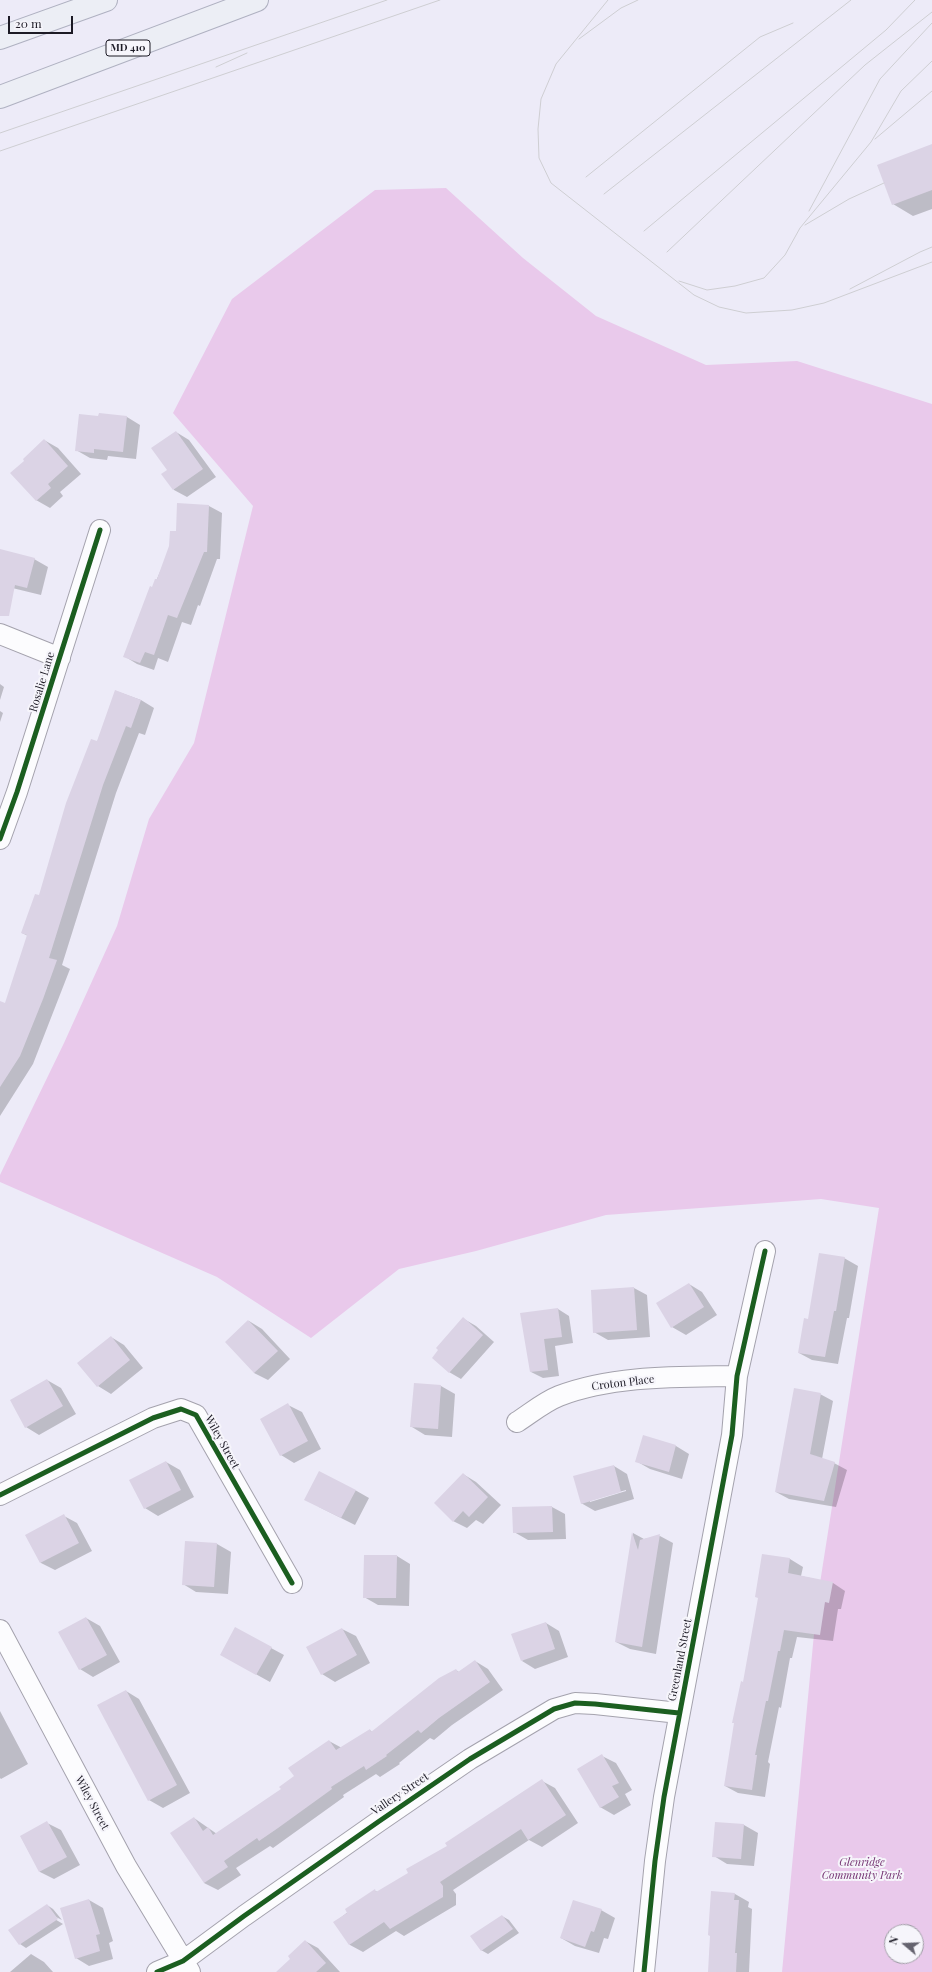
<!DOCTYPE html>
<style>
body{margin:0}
#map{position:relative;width:932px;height:1972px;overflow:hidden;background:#edebf8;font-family:"Playfair Display",serif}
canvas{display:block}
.north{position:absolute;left:884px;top:1924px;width:40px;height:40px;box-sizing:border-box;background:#f6f5fb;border:1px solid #9f9da5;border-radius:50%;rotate:289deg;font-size:11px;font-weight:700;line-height:16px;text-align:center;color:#1c1a25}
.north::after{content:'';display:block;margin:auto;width:14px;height:18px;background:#65636f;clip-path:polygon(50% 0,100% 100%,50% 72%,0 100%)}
.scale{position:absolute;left:8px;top:16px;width:65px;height:18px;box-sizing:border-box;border:2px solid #1c1a25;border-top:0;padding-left:5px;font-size:12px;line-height:14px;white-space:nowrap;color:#1c1a25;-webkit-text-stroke:3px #f6f5fb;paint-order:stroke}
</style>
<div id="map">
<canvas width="932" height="1972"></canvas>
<div class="north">N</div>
<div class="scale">20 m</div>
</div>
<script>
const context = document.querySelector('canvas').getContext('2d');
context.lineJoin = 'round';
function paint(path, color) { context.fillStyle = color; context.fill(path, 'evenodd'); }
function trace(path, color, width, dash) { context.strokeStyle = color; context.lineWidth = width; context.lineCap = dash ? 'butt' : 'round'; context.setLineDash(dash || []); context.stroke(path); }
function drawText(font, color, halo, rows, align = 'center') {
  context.font = font + ' "Playfair Display",serif'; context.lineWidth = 4; context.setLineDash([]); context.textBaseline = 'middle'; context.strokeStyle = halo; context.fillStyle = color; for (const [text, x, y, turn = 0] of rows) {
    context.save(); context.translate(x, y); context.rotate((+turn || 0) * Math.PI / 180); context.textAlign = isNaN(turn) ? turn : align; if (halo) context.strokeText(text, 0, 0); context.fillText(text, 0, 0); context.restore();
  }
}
paint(new Path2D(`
 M 446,188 L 523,258 L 596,316 L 706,365 L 797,361 L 932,404 L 932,1972 L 782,1972 L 817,1602 L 879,1208 L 821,1199 L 606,1215 L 476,1251 L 399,1269 L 311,1338 L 217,1277 L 0,1182 L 0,1175 L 64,1043 L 117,926 L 149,819 L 194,743 L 253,506 L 173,413 L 232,299 L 375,190 ZM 892,1932 L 916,1932 L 916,1956 L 892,1956 Z`), '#e9c9eb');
paint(new Path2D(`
 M 932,145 L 932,209 L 913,216 L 893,204 Z
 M 99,417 L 127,417 L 140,425 L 136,459 L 108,456 L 107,460 L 90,458 L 76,450 Z
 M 176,432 L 189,440 L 216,477 L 187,497 L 174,490 L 168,470 Z
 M 44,440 L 58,448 L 81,474 L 60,492 L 63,496 L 50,508 L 36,500 Z
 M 209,506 L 222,513 L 220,559 L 217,559 L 200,606 L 198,605 L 191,625 L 182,622 L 168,662 L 158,658 L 154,670 L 137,664 L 124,656 L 177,532 Z
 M 0,550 L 34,559 L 48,567 L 41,595 L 0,585 Z
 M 0,684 L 4,687 L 0,700 Z
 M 116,691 L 141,700 L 154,708 L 145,735 L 139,733 L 116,793 L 62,965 L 70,969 L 33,1064 L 0,1116 L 0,1012 L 6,1005 L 28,936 L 22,933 L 40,897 Z
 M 0,711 L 3,713 L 0,722 Z
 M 844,1258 L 858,1266 L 849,1318 L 847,1318 L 838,1364 L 812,1360 L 799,1353 L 809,1320 Z
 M 689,1284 L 702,1292 L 717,1315 L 686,1335 L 672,1327 Z
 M 634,1288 L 647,1295 L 650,1337 L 608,1340 L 594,1332 Z
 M 558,1309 L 569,1316 L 573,1343 L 555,1346 L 559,1376 L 543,1378 L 531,1372 L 521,1314 Z
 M 464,1319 L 476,1326 L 494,1342 L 461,1379 L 449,1372 Z
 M 249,1321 L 262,1329 L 290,1359 L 268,1380 L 254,1373 Z
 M 111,1337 L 124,1345 L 143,1368 L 111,1394 L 98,1386 L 79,1363 Z
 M 47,1380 L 61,1388 L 76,1414 L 39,1435 L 26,1427 Z
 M 415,1385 L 441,1386 L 455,1394 L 452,1437 L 425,1435 L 412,1427 Z
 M 820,1394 L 833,1401 L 822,1459 L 834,1463 L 847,1470 L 836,1507 L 789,1499 L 776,1492 Z
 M 288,1405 L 302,1412 L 321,1449 L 294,1463 L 281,1455 Z
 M 644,1436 L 676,1446 L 689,1454 L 682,1479 L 650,1469 L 636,1461 Z
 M 166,1462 L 180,1470 L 194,1497 L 158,1516 L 145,1508 Z
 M 614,1466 L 627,1474 L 634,1499 L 595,1511 L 581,1503 ZM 626,1490 L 626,1491 L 590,1502 L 590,1500 Z
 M 463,1474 L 476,1482 L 501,1505 L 483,1524 L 476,1520 L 467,1528 L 453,1521 Z
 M 355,1490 L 369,1498 L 355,1525 L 319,1507 Z
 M 552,1507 L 565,1514 L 566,1539 L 528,1540 L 514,1532 Z
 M 64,1516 L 77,1523 L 92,1551 L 55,1570 L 41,1563 L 27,1535 Z
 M 633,1533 L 644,1539 L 660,1536 L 673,1543 L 656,1654 L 630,1649 L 616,1642 Z
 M 186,1542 L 217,1544 L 231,1552 L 228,1594 L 196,1592 L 183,1584 Z
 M 763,1555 L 790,1559 L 803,1567 L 801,1576 L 833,1583 L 845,1591 L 841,1609 L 838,1609 L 833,1641 L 797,1637 L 792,1658 L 790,1658 L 781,1708 L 779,1707 L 768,1762 L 770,1764 L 765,1797 L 738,1793 L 725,1786 L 759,1598 Z
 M 397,1556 L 410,1564 L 409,1606 L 378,1605 L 364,1597 Z
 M 86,1618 L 100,1626 L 120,1662 L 93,1677 L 80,1669 Z
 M 546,1623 L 559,1631 L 568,1657 L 535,1669 L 522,1661 Z
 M 342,1629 L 356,1636 L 370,1663 L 335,1682 L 322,1674 Z
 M 271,1648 L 284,1655 L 270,1682 L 234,1662 Z
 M 475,1661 L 488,1669 L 503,1690 L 452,1725 L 434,1740 L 430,1738 L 399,1763 L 400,1764 L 380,1777 L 376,1774 L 343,1795 L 344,1797 L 273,1848 L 270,1846 L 236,1868 L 241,1875 L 218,1890 L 204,1883 L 194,1818 L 217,1834 L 282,1790 L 329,1741 L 342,1748 L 370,1730 L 372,1732 L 456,1670 L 459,1672 Z
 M 126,1691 L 139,1699 L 190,1793 L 163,1808 L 149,1800 Z
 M 0,1711 L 28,1764 L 1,1779 L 0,1778 Z
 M 602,1756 L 616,1763 L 632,1790 L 625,1794 L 631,1805 L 614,1815 L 600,1807 Z
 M 542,1781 L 555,1788 L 578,1823 L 542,1847 L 529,1840 L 453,1890 L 456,1894 L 456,1905 L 404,1936 L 396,1931 L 363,1952 L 350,1945 L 335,1922 L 375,1891 L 378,1892 L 410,1873 Z
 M 47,1823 L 61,1830 L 80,1865 L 54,1879 L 40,1872 L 21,1837 Z
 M 716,1823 L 744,1825 L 758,1833 L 754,1866 L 727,1864 L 714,1856 Z
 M 712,1892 L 735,1894 L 749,1902 L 748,1907 L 752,1909 L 749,1972 L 709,1972 Z
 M 89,1900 L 103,1908 L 113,1941 L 109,1943 L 113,1959 L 89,1966 L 76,1958 Z
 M 47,1905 L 53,1909 L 62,1920 L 54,1916 L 53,1918 L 63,1924 L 26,1948 L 20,1944 Z
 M 601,1910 L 615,1918 L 608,1939 L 604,1938 L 599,1953 L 575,1946 L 561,1938 Z
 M 502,1916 L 509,1920 L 519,1933 L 488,1954 L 481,1950 Z
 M 305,1941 L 318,1948 L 340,1972 L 281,1972 Z
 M 31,1954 L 44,1962 L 53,1972 L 10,1972 Z`), '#0003');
paint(new Path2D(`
 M 932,144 L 932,190 L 892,205 L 877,165 Z
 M 99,413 L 127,416 L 123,452 L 94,449 L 94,453 L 75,451 L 79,414 L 98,416 Z
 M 176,431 L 203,469 L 173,490 L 161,474 L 167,470 L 151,448 Z
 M 44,439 L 68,466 L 48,484 L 51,488 L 36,501 L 10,473 L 24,461 L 23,459 Z
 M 177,503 L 209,505 L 207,552 L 204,552 L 177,618 L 168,615 L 154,655 L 145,652 L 140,663 L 123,657 L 150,586 L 152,587 L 155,579 L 157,579 L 169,546 L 170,531 L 176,531 Z
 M 0,549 L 35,558 L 27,588 L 15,585 L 9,616 L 0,616 Z
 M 115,690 L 141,700 L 131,728 L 126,726 L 103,785 L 49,958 L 57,960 L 43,999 L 20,1056 L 0,1087 L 0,1001 L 5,1003 L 27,935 L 21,933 L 35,894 L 39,895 L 66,803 L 91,739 L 97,741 Z
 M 819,1253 L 845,1257 L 836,1311 L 834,1311 L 825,1357 L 798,1353 L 804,1318 L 808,1319 Z
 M 689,1283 L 704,1307 L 671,1328 L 656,1303 Z
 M 634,1287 L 637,1330 L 593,1333 L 591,1290 Z
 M 558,1308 L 562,1337 L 544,1339 L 548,1370 L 530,1372 L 520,1313 Z
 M 463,1317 L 483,1335 L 449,1373 L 432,1358 L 438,1350 L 436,1348 Z
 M 248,1320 L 278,1351 L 254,1373 L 225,1342 Z
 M 111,1336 L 130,1360 L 97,1387 L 77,1363 Z
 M 47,1379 L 63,1406 L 25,1428 L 10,1400 Z
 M 414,1383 L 441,1385 L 438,1429 L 410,1427 Z
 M 794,1388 L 821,1393 L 810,1454 L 835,1462 L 824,1501 L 775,1492 Z
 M 288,1403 L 308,1441 L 280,1456 L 260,1419 Z
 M 643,1435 L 676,1445 L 669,1472 L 635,1462 Z
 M 166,1461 L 181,1490 L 144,1509 L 129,1480 Z
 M 614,1465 L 621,1492 L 581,1504 L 573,1476 Z
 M 319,1471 L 356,1490 L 341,1518 L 304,1500 Z
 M 463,1473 L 488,1497 L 469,1517 L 463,1511 L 453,1522 L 434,1503 Z
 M 552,1506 L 553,1532 L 513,1533 L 512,1507 Z
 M 64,1514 L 79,1543 L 40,1563 L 25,1535 Z
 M 632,1532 L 638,1550 L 640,1540 L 660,1534 L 642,1647 L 615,1642 Z
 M 185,1541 L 217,1543 L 214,1587 L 182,1585 Z
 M 762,1554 L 790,1558 L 788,1573 L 833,1582 L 829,1603 L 825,1602 L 820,1635 L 784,1630 L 780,1651 L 778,1651 L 768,1701 L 766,1701 L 755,1755 L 757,1755 L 752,1790 L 724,1786 L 734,1723 L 732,1723 L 741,1681 L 743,1682 L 758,1598 L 755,1597 Z
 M 364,1555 L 397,1555 L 396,1598 L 363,1598 Z
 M 86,1617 L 107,1655 L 79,1670 L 58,1632 Z
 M 546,1622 L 555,1649 L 521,1661 L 511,1634 Z
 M 235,1627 L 272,1647 L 256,1675 L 220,1655 Z
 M 342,1628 L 357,1655 L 321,1675 L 306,1647 Z
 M 475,1660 L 490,1682 L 439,1718 L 421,1733 L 418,1730 L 386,1755 L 387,1756 L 366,1770 L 364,1766 L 331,1787 L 332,1789 L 278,1828 L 259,1841 L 257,1838 L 224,1861 L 228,1867 L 204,1883 L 170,1833 L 194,1817 L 203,1831 L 208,1827 L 213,1835 L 281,1789 L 279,1787 L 294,1776 L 288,1768 L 329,1740 L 336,1750 L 370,1729 L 371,1732 L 439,1678 L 456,1669 L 458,1672 Z
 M 126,1690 L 177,1785 L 148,1801 L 97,1705 Z
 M 602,1754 L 619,1783 L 612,1786 L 619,1797 L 600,1808 L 577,1769 Z
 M 542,1779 L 566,1815 L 528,1840 L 521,1829 L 440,1882 L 443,1886 L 443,1897 L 390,1929 L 384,1922 L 349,1945 L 333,1922 L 347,1913 L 345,1909 L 375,1889 L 376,1892 L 408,1873 L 406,1869 L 447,1846 L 445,1843 Z
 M 47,1821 L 67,1857 L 39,1872 L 20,1836 Z
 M 715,1822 L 744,1824 L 741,1859 L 712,1857 Z
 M 711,1891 L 735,1893 L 734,1900 L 739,1900 L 735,1953 L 737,1953 L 736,1972 L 708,1972 L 710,1936 L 708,1935 Z
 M 89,1899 L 100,1934 L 96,1935 L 100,1951 L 75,1959 L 60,1908 Z
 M 573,1900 L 602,1909 L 594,1932 L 591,1931 L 585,1947 L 560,1938 Z
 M 47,1904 L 58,1919 L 19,1945 L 8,1930 Z
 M 502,1915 L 513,1929 L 481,1951 L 470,1936 Z
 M 305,1940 L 326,1963 L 316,1972 L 276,1972 L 290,1959 L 288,1956 Z`), '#dbd3e5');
const minor = new Path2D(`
 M 0,634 L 60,658
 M 0,839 L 17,792 L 100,530
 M 517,1422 C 531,1413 544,1402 559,1396 C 614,1375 679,1377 737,1376
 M 0,1495 L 153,1418 L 181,1409 L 196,1415 L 292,1583
 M 0,1630 L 126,1866 L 190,1972
 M 157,1972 L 183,1961 L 244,1916 L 378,1822 L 470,1759 L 554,1709 L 575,1703 L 595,1704 L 679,1713
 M 644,1972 L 655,1861 L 664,1797 L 732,1435 L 737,1376 L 765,1251`);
const primary = new Path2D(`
 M 0,38 L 106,0
 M 0,97 L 257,0`);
trace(minor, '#a4a2ad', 22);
trace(primary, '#afb1c1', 24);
trace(minor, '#fcfcfe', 20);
trace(primary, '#eceef5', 22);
trace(new Path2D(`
 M 608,0 L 556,64 L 541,99 L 538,129 L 539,158 L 551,183 L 694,295 L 719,307 L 746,313 L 792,310 L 824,303 L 932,262
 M 579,39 L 621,8 L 638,0
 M 216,67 L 247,53
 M 0,133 L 387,0
 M 875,139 L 932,91
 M 0,151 L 440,0
 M 586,177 L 760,37 L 793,23
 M 604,194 L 851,0
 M 809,211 L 880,79 L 932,23
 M 805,225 L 849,199 L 884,183
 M 644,231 L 886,30 L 915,0
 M 667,252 L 865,65 L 932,12
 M 679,281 L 707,290 L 735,286 L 764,278 L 785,255 L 800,228 L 871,142 L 901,91 L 932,61
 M 850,289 L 920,252 L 932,247`), '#ceced2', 1);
trace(new Path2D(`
 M 0,839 L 17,792 L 100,530
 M 0,1495 L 153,1418 L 181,1409 L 196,1415 L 292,1583
 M 157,1972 L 183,1961 L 244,1916 L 378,1822 L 470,1759 L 554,1709 L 575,1703 L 595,1704 L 679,1713
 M 644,1972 L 655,1861 L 664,1797 L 732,1435 L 737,1376 L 765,1251`), '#1b5e20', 5);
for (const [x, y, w] of [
 [128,48,44]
]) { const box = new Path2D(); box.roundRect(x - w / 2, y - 8, w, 16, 3); context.fillStyle = '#f6f5fb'; context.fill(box); trace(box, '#1c1a25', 1); }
drawText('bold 10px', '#1c1a25', null, [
 ["MD 410",128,48]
]);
drawText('11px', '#1c1a25', '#f6f5fb', [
 ["Rosalie Lane",42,682,-73],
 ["Croton Place",623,1383,-7],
 ["Wiley Street",222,1442,61],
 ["Greenland Street",680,1660,-79],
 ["Vallery Street",400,1794,-34],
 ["Wiley Street",92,1803,62]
]);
drawText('italic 11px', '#743372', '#f6f5fb', [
 ["Glenridge",862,1863],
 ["Community Park",862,1876]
]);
</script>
